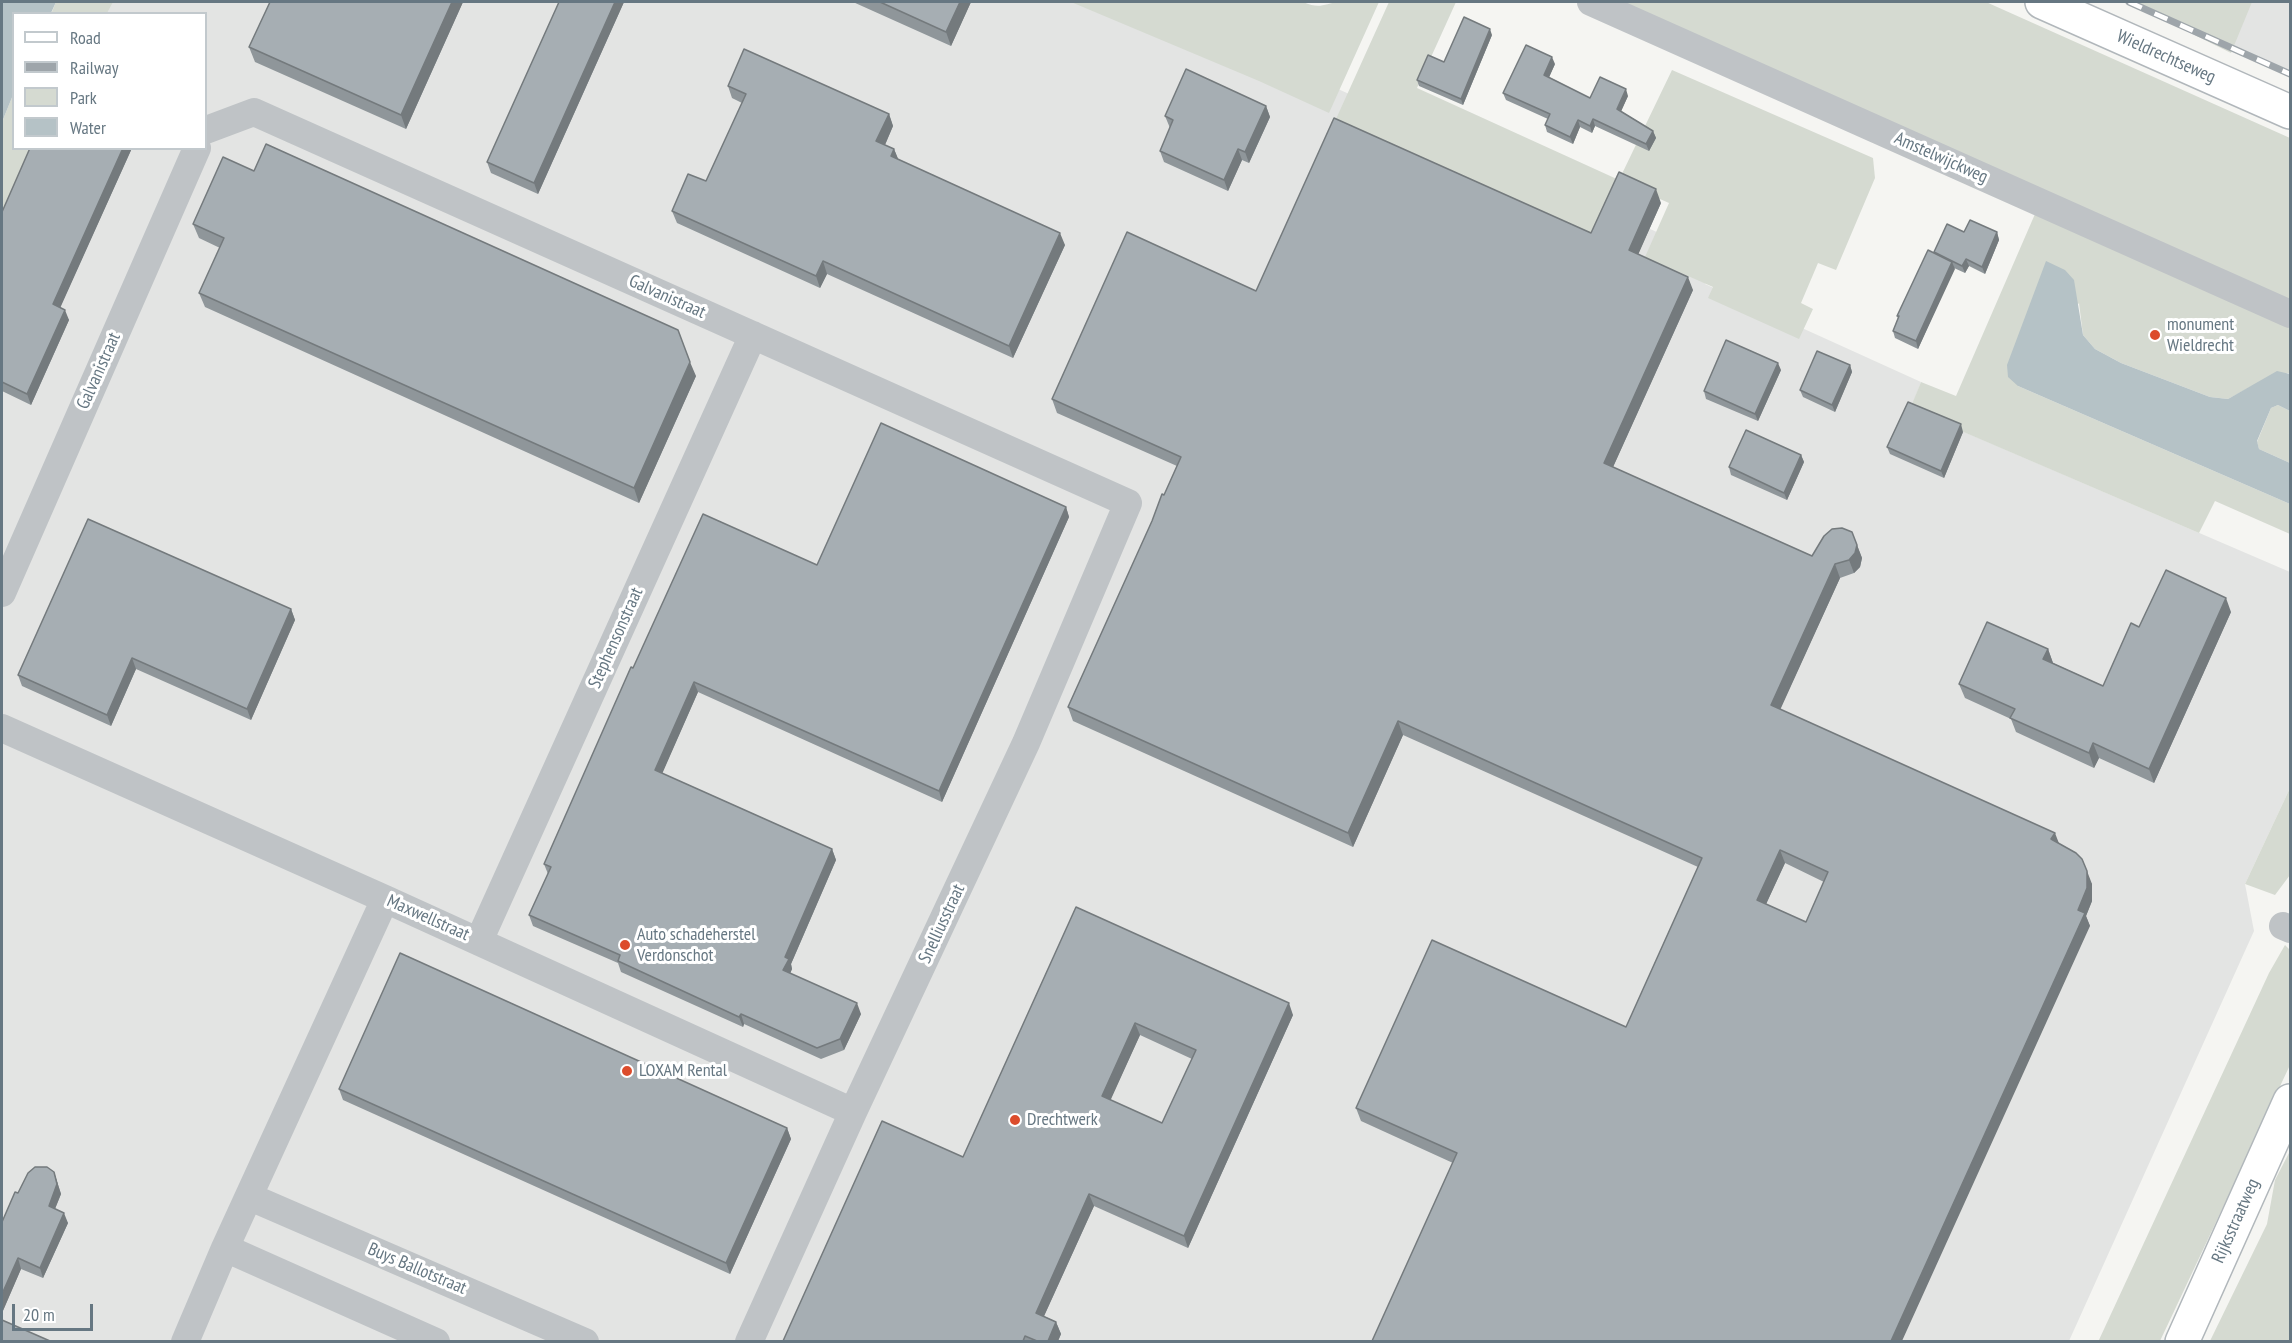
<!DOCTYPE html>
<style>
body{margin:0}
#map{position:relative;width:2292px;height:1343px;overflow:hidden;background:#f5f5f2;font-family:"PT Sans Narrow",sans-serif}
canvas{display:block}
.frame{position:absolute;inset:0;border:3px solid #667782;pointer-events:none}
.legend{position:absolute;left:12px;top:12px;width:195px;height:138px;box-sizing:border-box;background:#fff;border:2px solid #c2c9cd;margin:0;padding:8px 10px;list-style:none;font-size:18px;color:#667782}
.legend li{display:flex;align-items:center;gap:12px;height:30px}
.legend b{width:30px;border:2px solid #c2c9cd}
.scale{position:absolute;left:12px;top:1304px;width:81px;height:27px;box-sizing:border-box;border:3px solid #667782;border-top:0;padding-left:8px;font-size:18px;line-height:21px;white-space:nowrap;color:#667782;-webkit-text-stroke:4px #fff;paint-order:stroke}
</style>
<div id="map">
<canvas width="2292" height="1343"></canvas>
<div class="frame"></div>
<ul class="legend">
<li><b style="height:8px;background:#fff"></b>Road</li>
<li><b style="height:8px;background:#9ea5aa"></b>Railway</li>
<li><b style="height:16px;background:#d5dad1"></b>Park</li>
<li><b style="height:16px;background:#b5c2c6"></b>Water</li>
</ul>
<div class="scale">20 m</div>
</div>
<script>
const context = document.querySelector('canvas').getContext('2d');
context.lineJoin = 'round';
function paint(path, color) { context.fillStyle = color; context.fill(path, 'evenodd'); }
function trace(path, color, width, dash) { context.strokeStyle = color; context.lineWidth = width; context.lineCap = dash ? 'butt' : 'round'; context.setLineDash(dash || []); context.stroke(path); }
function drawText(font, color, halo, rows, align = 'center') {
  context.font = font + ' "PT Sans Narrow",sans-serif'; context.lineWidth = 6; context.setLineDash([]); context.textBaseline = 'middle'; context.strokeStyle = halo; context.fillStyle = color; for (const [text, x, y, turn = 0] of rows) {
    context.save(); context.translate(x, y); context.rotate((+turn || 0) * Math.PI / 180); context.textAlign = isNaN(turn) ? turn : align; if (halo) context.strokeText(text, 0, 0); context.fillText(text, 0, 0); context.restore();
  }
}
paint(new Path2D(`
 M 87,2 L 1144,2 L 1717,259 L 1705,284 L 1921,382 L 1911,409 L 2290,572 L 2290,788 L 2245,884 L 2254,931 L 2069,1341 L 2,1342 L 2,182 L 17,149 L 206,148 L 206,14 L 81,13 Z
 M 2124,2 L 2290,2 L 2290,77 L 2290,76 Z`), '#e3e4e3');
paint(new Path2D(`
 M 56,2 L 113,2 L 107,13 L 51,14 Z
 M 1071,2 L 1303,2 C 1321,10 1324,3 1340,2 C 1353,0 1367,2 1379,2 L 1329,113 L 1259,81 Z
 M 1389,2 L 1456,2 L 1417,88 L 1619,180 L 1672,70 L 1873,158 L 1875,178 L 1836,270 L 1818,263 L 1801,303 L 1813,309 L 1799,339 L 1708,298 L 1713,287 L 1645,257 L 1669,203 L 1619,181 L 1597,236 L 1336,119 Z
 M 1617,2 L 1986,2 L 2290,138 L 2290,301 Z
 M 2128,2 L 2252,2 L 2231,53 Z
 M 13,95 L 14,148 L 45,149 L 2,242 L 2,122 Z
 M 2035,214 L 2290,328 L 2290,374 L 2288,373 L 2252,386 L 2228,399 L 2210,397 L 2121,363 L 2095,349 L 2083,335 L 2079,303 L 2018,386 L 2290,504 L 2290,534 L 2215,501 L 2199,533 L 1910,409 L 1921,382 L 1956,396 Z
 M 2278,405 L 2290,411 L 2290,463 L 2259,449 L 2257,442 L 2271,408 Z
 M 2290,788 L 2290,875 L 2275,895 L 2245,884 Z
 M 2285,945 L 2290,950 L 2290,1065 L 2160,1341 L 2098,1342 L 2269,973 Z
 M 2290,1151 L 2290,1341 L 2210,1341 L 2267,1224 L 2275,1180 Z`), '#d5dad1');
paint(new Path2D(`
 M 2,2 L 56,2 L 51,13 L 14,14 L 13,95 L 2,122 Z
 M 2046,261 L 2065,270 L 2074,280 L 2083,335 L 2095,349 L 2121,363 L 2210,397 L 2228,399 L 2277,371 L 2290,374 L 2290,411 L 2278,405 L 2271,408 L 2257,441 L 2259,449 L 2290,463 L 2290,504 L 2018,386 L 2008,377 L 2007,365 Z`), '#b5c2c6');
const secondary = new Path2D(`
 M 2042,2 L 2290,112
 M 2182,1342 L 2290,1101`);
trace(secondary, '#b1b7bb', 36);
trace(new Path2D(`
 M 1591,2 L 2290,314
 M 206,130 L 254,112 L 1128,503 L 1026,743 L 853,1112 L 749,1342
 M 2,593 L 197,148
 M 2,728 L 385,899 L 853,1112
 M 2283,926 L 2290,929
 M 479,941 L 753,335
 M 250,1197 L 585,1342
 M 225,1248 L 436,1342
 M 185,1342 L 225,1248 L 385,899`), '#bfc3c6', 28);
trace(secondary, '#fff', 33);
const rail = new Path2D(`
 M 2129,2 L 2290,74`);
trace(rail, '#9ea5aa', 7);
trace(rail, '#fff', 4.5, [14]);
paint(new Path2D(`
 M 463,2 L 406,129 L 255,62 L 249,47 Z
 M 559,2 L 624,2 L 538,194 L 491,173 L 487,162 Z
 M 853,2 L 971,2 L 951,46 Z
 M 1492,35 L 1463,105 L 1419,86 L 1417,80 L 1444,62 Z
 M 1555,64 L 1549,77 L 1590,98 L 1628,96 L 1621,111 L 1653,131 L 1656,138 L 1649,151 L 1595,126 L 1592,133 L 1580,127 L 1573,144 L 1547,132 L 1545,125 L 1548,119 L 1506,100 L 1503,93 Z
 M 728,86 L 889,114 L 893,126 L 885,145 L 894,149 L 898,159 L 1065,245 L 1013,358 L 827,274 L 820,288 L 677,223 L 672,211 L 706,181 L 742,103 L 732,98 Z
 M 1266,106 L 1270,117 L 1249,163 L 1242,160 L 1228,191 L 1164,162 L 1160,151 L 1170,128 L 1165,116 Z
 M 132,148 L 60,307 L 69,320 L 31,405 L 2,391 L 2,212 Z
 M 1661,203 L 1638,254 L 1693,290 L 1613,467 L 1812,556 L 1857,545 L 1862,558 L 1860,567 L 1854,573 L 1840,578 L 1780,709 L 2059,844 L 2092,884 L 2092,901 L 2086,916 L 2090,926 L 1453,1163 L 1361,1121 L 1356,1108 L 1626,1027 L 1698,867 L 1403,735 L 1353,847 L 1073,721 L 1068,707 L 1177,466 L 1057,413 L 1052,399 L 1256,291 L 1591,233 ZM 1785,863 L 1824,882 L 1806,922 L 1766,904 Z
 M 193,224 L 696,376 L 639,503 L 205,307 L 199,293 L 220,248 L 199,238 Z
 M 1964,232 L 1997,232 L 1999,240 L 1985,274 L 1969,266 L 1965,273 L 1954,268 L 1918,349 L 1895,338 L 1893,331 L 1898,318 L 1897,316 L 1934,253 Z
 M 1850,365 L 1852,372 L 1835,412 L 1803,397 L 1800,390 Z
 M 1781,370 L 1758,421 L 1706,399 L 1704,391 Z
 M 1963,432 L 1944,478 L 1890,454 L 1887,447 Z
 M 1801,455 L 1804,462 L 1787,500 L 1731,475 L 1729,467 Z
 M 1066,507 L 1069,517 L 942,802 L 698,692 L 662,773 L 832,849 L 836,860 L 791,964 L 792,969 L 790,973 L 861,1014 L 844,1050 L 821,1059 L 744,1024 L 743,1027 L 621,972 L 618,963 L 533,926 L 529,915 L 548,874 L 544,864 L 633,668 L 817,565 Z
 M 291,609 L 295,620 L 251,720 L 136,669 L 111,726 L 22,686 L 18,675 Z
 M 2231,612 L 2154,783 L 2099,758 L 2094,768 L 2016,732 L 2011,719 L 1965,698 L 1959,684 L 2048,649 L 2053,663 L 2103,686 L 2139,627 Z
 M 1076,907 L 1293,1015 L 1188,1248 L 1094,1206 L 1044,1316 L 1056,1322 L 1061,1334 L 1058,1341 L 783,1341 L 963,1157 ZM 1140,1035 L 1192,1059 L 1162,1123 L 1110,1100 Z
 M 339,1089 L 787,1128 L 791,1139 L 730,1274 L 343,1100 Z
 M 54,1172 L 61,1194 L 55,1209 L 68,1223 L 43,1278 L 21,1269 L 2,1313 L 18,1193 Z`), '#8f969a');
paint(new Path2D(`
 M 452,2 L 463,2 L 406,129 L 401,115 Z
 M 615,2 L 624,2 L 538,194 L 534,183 Z
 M 960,2 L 971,2 L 951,46 L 946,32 Z
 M 1490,29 L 1492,35 L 1463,105 L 1461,99 Z
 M 1552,57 L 1555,64 L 1547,82 L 1544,75 Z
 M 1626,89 L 1628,96 L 1619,116 L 1617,109 Z
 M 1266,106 L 1270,117 L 1249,163 L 1245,152 Z
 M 889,114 L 893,126 L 881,154 L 876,141 Z
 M 1593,119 L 1595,126 L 1592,133 L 1590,126 Z
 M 1578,120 L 1580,127 L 1573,144 L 1570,137 Z
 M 1653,131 L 1656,138 L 1649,151 L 1646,144 Z
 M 123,148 L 132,148 L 57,315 L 53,304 Z
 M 894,149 L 899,161 L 891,156 Z
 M 1238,149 L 1242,160 L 1228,191 L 1224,180 Z
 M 1656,189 L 1661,203 L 1634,264 L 1629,250 Z
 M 1997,232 L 1999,240 L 1985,274 L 1982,267 Z
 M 1060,233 L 1065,245 L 1013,358 L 1009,346 Z
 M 1966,259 L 1969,266 L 1965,273 L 1962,266 Z
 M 823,261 L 827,274 L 820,288 L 816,276 Z
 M 1952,262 L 1955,269 L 1918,349 L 1916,341 Z
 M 1688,277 L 1693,290 L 1609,476 L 1604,463 Z
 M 65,310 L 69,320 L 31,405 L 27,394 Z
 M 690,362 L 696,376 L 639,503 L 634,488 Z
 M 1778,363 L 1781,370 L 1758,421 L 1755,414 Z
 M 1850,365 L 1852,372 L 1835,412 L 1832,405 Z
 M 1961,424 L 1963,432 L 1944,478 L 1941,471 Z
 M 1801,455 L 1804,462 L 1787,500 L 1784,493 Z
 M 1066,507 L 1069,517 L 942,802 L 939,791 Z
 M 1857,545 L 1862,558 L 1860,567 L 1854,573 L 1849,560 Z
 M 1835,564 L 1840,578 L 1776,719 L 1771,705 Z
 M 2226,598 L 2231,612 L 2154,783 L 2149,769 Z
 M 291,609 L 295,620 L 251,720 L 247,709 Z
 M 2048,649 L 2053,663 L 2043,659 Z
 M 132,658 L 136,669 L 111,726 L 107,715 Z
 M 694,682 L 698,692 L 659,781 L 655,770 Z
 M 1398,721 L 1403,735 L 1353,847 L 1348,833 Z
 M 2093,743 L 2099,758 L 2094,768 L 2089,753 Z
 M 2055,833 L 2060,846 L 2051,839 Z
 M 832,849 L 836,860 L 791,964 L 792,969 L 787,981 L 783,970 L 785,957 Z
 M 1780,850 L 1785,863 L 1762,913 L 1757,900 Z
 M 2087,871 L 2092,884 L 2092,901 L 2086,916 L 2090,926 L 1902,1341 L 1891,1341 L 2078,910 Z
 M 857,1003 L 861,1014 L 844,1050 L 840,1039 Z
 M 1289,1003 L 1293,1015 L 1188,1248 L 1184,1236 Z
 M 741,1014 L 744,1024 L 743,1027 L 739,1017 Z
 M 1135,1023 L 1140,1035 L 1107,1108 L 1102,1096 Z
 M 787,1128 L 791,1139 L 730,1274 L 726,1263 Z
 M 54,1172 L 61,1194 L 52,1216 L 49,1206 Z
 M 1089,1194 L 1094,1206 L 1040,1325 L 1036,1313 Z
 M 64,1213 L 68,1223 L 43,1278 L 40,1268 Z
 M 18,1258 L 21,1269 L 2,1313 L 2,1294 Z
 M 1056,1322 L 1061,1334 L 1058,1341 L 1048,1341 Z`), '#747a7d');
const building = new Path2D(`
 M 270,2 L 452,2 L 401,115 L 249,47 Z
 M 559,2 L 615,2 L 534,183 L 487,162 Z
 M 880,2 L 960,2 L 946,32 Z
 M 1464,17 L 1490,29 L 1461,99 L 1417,80 L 1428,55 L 1444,62 Z
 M 1526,45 L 1552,57 L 1544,75 L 1590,98 L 1600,77 L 1626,89 L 1617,109 L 1653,131 L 1646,144 L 1593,119 L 1590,126 L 1578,120 L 1570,137 L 1545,125 L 1550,114 L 1503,93 Z
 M 744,49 L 889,114 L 876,141 L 894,149 L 891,156 L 1060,233 L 1009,346 L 823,261 L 816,276 L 672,211 L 688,174 L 706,181 L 746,94 L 728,86 Z
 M 1186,69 L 1266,106 L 1245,152 L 1238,149 L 1224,180 L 1160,151 L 1173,120 L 1165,116 Z
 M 1334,118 L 1591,233 L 1619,172 L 1656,189 L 1629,250 L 1688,277 L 1604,463 L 1812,556 L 1824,536 L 1832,529 L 1842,528 L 1852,532 L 1857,545 L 1855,553 L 1849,560 L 1835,564 L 1771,705 L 2055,833 L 2051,839 L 2076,853 L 2082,859 L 2087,871 L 2087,888 L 2078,910 L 2085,913 L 1891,1341 L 1372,1341 L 1457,1153 L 1356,1108 L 1432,940 L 1626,1027 L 1702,858 L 1398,721 L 1348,833 L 1068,707 L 1152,521 L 1162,494 L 1164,495 L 1181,457 L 1052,399 L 1127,232 L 1256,291 ZM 1780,850 L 1828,872 L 1806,922 L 1757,900 Z
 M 266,144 L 678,330 L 690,362 L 634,488 L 199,293 L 224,238 L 193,224 L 223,157 L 254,171 Z
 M 30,148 L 123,148 L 53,304 L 65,310 L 27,394 L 2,382 L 2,212 Z
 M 1970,220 L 1997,232 L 1982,267 L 1966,259 L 1962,266 L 1934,252 L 1947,224 L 1964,232 Z
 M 1928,250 L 1952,262 L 1916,341 L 1893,331 L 1899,316 L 1897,316 Z
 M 1726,340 L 1778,363 L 1755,414 L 1704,391 Z
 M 1817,351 L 1850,365 L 1832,405 L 1800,390 Z
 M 1908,402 L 1961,424 L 1941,471 L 1887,447 Z
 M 881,423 L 1066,507 L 939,791 L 694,682 L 655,770 L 832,849 L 785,957 L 789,959 L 783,970 L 857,1003 L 840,1039 L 817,1048 L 741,1014 L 739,1017 L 618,961 L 620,955 L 529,915 L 551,867 L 544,864 L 631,667 L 633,668 L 703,514 L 817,565 Z
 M 1746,430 L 1801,455 L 1784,493 L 1729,467 Z
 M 88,519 L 291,609 L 247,709 L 132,658 L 107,715 L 18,675 Z
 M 2166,570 L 2226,598 L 2149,769 L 2093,743 L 2089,753 L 2010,718 L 2015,709 L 1959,684 L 1987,622 L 2048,649 L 2043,659 L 2103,686 L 2131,623 L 2139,627 Z
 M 1076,907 L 1289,1003 L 1184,1236 L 1089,1194 L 1036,1313 L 1056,1322 L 1048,1341 L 1037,1341 L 1025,1336 L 1023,1341 L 783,1341 L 882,1121 L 963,1157 ZM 1135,1023 L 1196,1050 L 1162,1123 L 1102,1096 Z
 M 400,953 L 787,1128 L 726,1263 L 339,1089 Z
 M 35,1167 L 47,1167 L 54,1172 L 57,1184 L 49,1206 L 64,1213 L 40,1268 L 18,1258 L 2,1294 L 2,1222 L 15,1192 L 18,1193 L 28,1173 Z
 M 2,1320 L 50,1341 L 2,1341 Z`);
paint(building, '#a6aeb3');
trace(building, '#747a7d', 1.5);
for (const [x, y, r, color] of [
 [2155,335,6,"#dc4c2c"],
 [625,945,6,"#dc4c2c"],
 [627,1071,6,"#dc4c2c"],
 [1015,1120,6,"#dc4c2c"]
]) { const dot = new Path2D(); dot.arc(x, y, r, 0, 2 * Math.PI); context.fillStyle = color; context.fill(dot); trace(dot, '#fff', 2); }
drawText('18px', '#667782', '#fff', [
 ["Wieldrechtseweg",2166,57,24],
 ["Amstelwijckweg",1941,158,24],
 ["Galvanistraat",667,297,24],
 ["Galvanistraat",99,371,-66],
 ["Stephensonstraat",616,638,-66],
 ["Maxwellstraat",428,918,24],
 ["Snelliusstraat",942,924,-65],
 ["Rijksstraatweg",2236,1221,-66],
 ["Buys Ballotstraat",417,1269,23]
]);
drawText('18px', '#667782', '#fff', [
 ["monument",2167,325],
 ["Wieldrecht",2167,346],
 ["Auto schadeherstel",637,935],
 ["Verdonschot",637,956],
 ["LOXAM Rental",639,1071],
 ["Drechtwerk",1027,1120]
], 'left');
</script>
